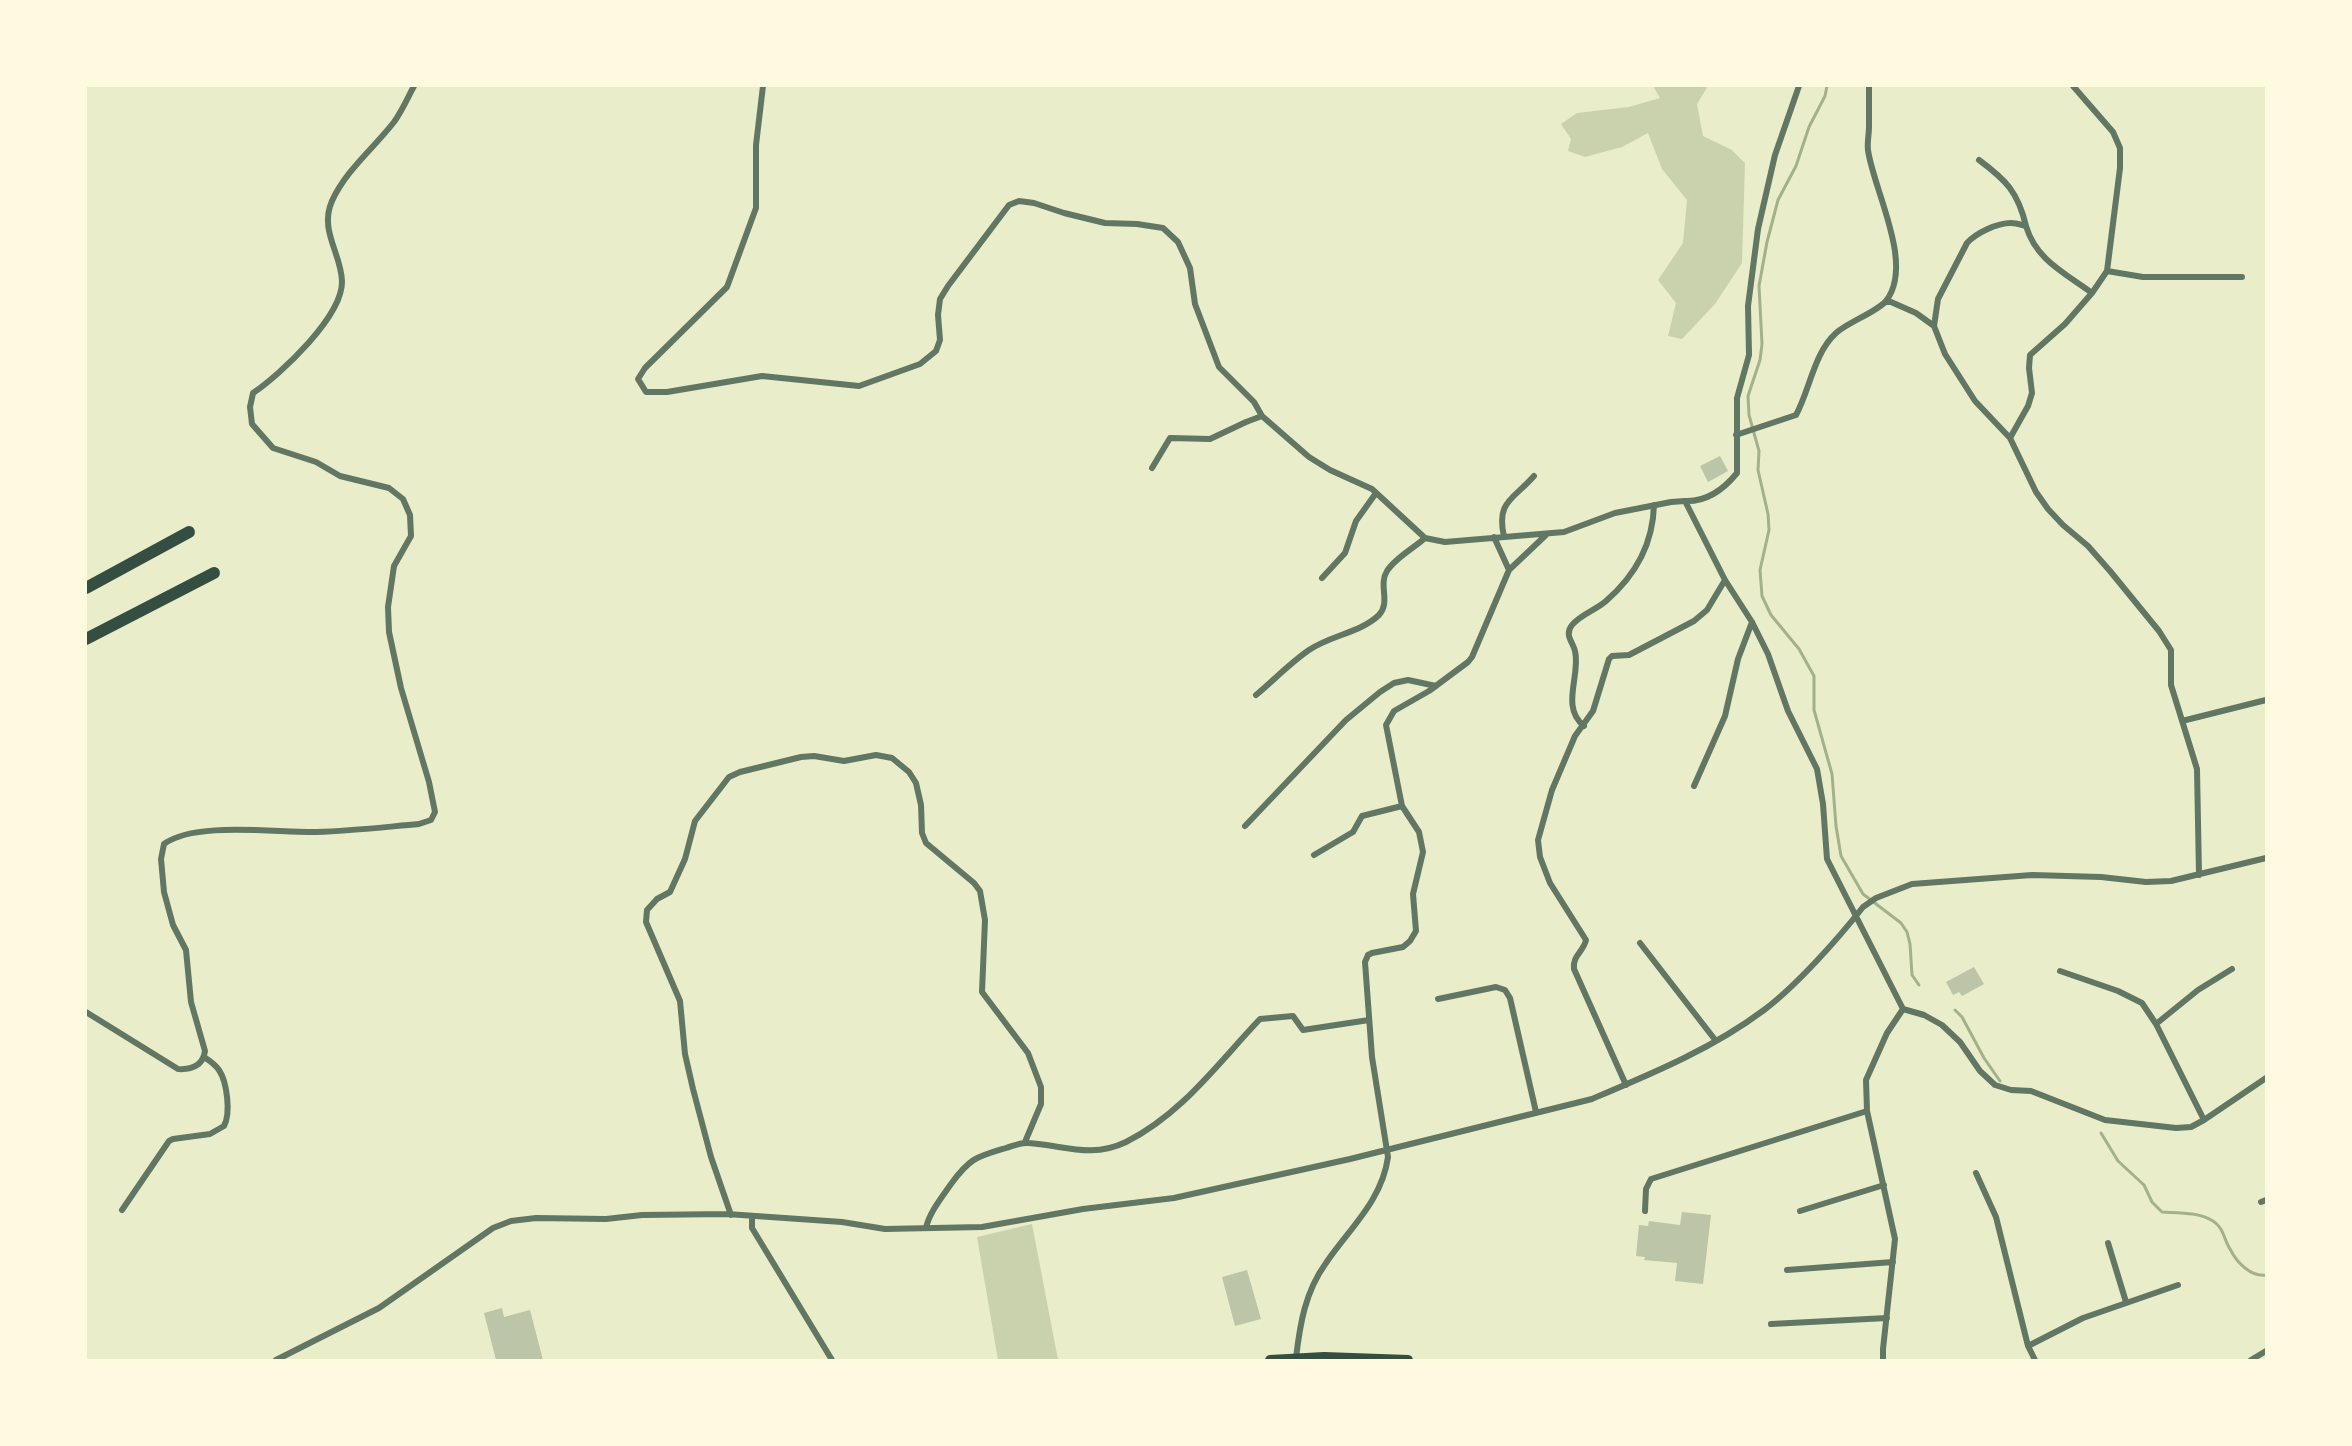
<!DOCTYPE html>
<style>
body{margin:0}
#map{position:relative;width:2352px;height:1446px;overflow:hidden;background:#e9edc9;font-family:Commissioner,sans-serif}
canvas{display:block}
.frame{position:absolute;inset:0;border:87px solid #fefae0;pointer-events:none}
</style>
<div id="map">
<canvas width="2352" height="1446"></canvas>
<div class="frame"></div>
</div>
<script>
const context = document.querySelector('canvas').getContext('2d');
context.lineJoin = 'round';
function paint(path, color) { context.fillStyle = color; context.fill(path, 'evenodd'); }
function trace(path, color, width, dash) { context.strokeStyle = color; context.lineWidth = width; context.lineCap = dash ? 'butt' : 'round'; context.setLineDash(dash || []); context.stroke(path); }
paint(new Path2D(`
 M 1653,86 L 1708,86 L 1697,104 L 1703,136 L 1732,150 L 1745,163 L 1742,263 L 1715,304 L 1682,339 L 1668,336 L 1676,303 L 1658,280 L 1683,243 L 1687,200 L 1662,169 L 1648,133 L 1622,147 L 1585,157 L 1568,151 L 1571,139 L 1561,124 L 1577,113 L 1629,107 L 1660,98 Z
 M 1032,1224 L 1058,1360 L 998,1360 L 977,1237 Z`), '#cad2ad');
trace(new Path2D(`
 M 1827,86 L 1825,96 L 1809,127 L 1796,166 L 1778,200 L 1767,242 L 1759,286 L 1762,344 L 1760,360 L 1748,396 L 1749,415 L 1759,451 L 1758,470 L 1768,514 L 1769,530 L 1760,570 L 1762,596 L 1771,615 L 1799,649 L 1814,676 L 1814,710 L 1832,774 L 1836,826 L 1841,856 L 1863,894 L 1901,923 L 1907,932 L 1910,944 L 1912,975 L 1919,985
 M 1955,1010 L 1962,1017 L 1984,1058 L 2000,1081
 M 2101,1133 L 2118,1161 L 2144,1185 L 2152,1202 L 2162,1212 C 2179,1213 2198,1212 2213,1221 C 2224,1228 2224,1240 2230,1249 C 2237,1263 2251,1277 2266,1275`), '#a3b18a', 3);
paint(new Path2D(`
 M 1720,456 L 1728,471 L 1708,482 L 1700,466 Z
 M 1974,967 L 1984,984 L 1962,996 L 1959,992 L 1953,995 L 1946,982 Z
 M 1682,1212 L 1711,1215 L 1703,1284 L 1675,1281 L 1677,1263 L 1644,1260 L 1645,1257 L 1636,1256 L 1639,1225 L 1648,1226 L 1649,1221 L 1680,1225 Z
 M 1247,1270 L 1261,1319 L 1235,1326 L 1222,1277 Z
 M 502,1308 L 504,1317 L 530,1310 L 543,1360 L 496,1360 L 484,1313 Z`), '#bcc5a7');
trace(new Path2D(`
 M 763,86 L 756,145 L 756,208 L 727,287 L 645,368 L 638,379 L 646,392 L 667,392 L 762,376 L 859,386 L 920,364 L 936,351 L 940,340 L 938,315 L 940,299 L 948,286 L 1009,205 L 1019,201 L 1034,203 L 1064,213 L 1105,223 L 1137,224 L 1163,228 L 1178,242 L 1190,268 L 1195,304 L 1219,367 L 1254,402 L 1262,416 L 1309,457 L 1330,470 L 1372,489 L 1425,538 L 1445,542 L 1564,532 L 1615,513 L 1671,502 L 1685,501 L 1725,580 L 1752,622 L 1768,654 L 1788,711 L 1817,769 L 1823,804 L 1827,859 L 1903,1009
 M 1979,160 C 2006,180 2018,192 2026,226
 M 2107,271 L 2143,277 L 2242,277
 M 1886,302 L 1891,302 L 1916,313 L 1934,326 L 1945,354 L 1975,401 L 2010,438 L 2036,492 L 2048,509 L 2063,525 L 2088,546 L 2110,571 L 2159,631 L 2171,650 L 2171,685 L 2197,769 L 2199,875
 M 1934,326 L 1938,299 L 1967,243 C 1976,233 1997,223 2011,223 C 2016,223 2022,225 2026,226 C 2036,260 2065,273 2092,293
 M 1736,435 L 1796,415 C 1810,389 1814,353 1836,333 C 1848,322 1877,312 1886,301 C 1915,264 1873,189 1868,150 C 1867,143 1869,134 1869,127 C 1869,113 1869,99 1869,86
 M 2010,438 L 2028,406 L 2032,393 L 2029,368 L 2030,355 L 2065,324 L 2092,293 L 2107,271 L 2120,168 L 2120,148 L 2113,132 L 2073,86
 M 1152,468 L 1170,438 L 1210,439 L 1246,422 L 1262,416
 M 1685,501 C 1707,502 1724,489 1737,473 L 1737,398 L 1749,355 L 1748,306 L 1758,229 L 1775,155 L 1799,86
 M 1494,537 L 1509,570
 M 1504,537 C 1496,501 1513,500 1534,476
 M 1322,578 L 1345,553 L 1356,521 L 1376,493
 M 1256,695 C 1274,680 1290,663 1309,650 C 1331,635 1360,633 1379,615 C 1391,602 1378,585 1387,571 C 1395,558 1414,548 1425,538
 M 2182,721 L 2266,700
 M 1584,726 C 1560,707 1581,675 1575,651 C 1573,642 1564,635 1572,625 C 1581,614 1596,610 1606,601 C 1636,575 1653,544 1654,505
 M 1694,786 L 1725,716 L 1738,659 L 1752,622
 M 1245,826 L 1346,720 L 1380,692 L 1394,683 L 1408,680 L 1436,686
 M 1314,855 L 1353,832 L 1362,816 L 1402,806
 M 1640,943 L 1716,1041
 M 2060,971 L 2118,991 L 2142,1003 L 2156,1024 L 2204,1120
 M 1438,999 L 1496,987 L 1505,990 L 1510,998 L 1536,1112
 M 1903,1009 L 1924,1015 L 1942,1025 L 1960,1042 L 1980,1071 L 1995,1085 L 2011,1090 L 2031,1091 L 2105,1120 L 2176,1128 L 2191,1127 L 2204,1120 L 2266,1078
 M 86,1012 L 178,1069 C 191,1070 203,1066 205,1051 L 191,1002 L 186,950 L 173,925 L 164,892 L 161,859 L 164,844 C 195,821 277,833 317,832 C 351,831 385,827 419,824 L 431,820 L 435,812 L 429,782 L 401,688 L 389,632 L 388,607 L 394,566 L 411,536 L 410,515 L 403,499 L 389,488 L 340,476 L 316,462 L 273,448 L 252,424 L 250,407 L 253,393 C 281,374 343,316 342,281 C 341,253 319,230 332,201 C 346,170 374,148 394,122 C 402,111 408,97 414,86
 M 2156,1024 L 2198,990 L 2232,969
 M 1626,1085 L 1574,969 C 1572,956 1584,951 1586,940 L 1550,883 L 1540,857 L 1538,840 L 1552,790 L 1575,736 L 1593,711 L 1609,659 L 1612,656 L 1629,655 L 1694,621 L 1707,610 L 1725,580
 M 1976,1173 L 1996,1217 L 2028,1346 L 2035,1360
 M 2261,1202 L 2266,1200
 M 122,1210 L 169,1141 L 173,1139 L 210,1134 L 224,1126 C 231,1113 227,1082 219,1070 C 215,1064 210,1061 204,1057
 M 1645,1211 L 1646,1189 L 1651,1179 L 1867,1111
 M 1800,1211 L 1884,1185
 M 731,1215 L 711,1157 L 693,1089 L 685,1054 L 680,1001 L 646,922 L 647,910 L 657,899 L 670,892 L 685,859 L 695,821 L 729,777 L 740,772 L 801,757 L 814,756 L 844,761 L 876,755 L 892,758 L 909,772 L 916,783 L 921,805 L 922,833 L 926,843 L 974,883 L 980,891 L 985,920 L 982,992 L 1028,1053 L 1041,1087 L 1041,1104 L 1025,1142
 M 752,1216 L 752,1228 L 832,1360
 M 926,1228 C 929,1213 942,1197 951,1184 C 970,1158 976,1157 1006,1148 C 1013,1146 1021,1142 1028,1143 C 1063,1145 1091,1159 1126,1142 C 1182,1114 1218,1063 1260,1019 L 1293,1016 L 1303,1030 L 1369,1020
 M 2108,1243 L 2126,1302
 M 1787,1270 L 1893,1262
 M 1771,1324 L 1887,1318
 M 2028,1346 L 2083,1318 L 2178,1285
 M 1296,1358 C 1300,1324 1305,1292 1326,1263 C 1349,1229 1382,1201 1388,1157 L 1372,1057 L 1365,962 L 1368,955 L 1372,953 L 1403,947 L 1410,941 L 1416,931 L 1413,894 L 1423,852 L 1419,832 L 1402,806 L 1386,725 L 1394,711 L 1429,691 L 1468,662 L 1472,657 L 1509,570 L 1547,534
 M 276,1360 L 379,1308 L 493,1228 L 511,1221 L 536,1218 L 606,1219 L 642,1215 L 727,1214 L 842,1222 L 885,1229 L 982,1227 L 1083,1209 L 1174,1198 L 1350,1159 L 1592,1099 C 1651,1074 1712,1049 1764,1010 C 1796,986 1838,939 1863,907 L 1876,898 L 1912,884 L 2032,875 L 2101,877 L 2146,882 L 2171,881 L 2266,858
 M 1883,1360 L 1883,1349 L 1895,1239 L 1867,1111 L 1866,1080 L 1887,1033 L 1903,1009
 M 2251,1360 L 2266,1351`), '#617663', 6);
trace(new Path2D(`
 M 1270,1360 L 1324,1357 L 1408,1360`), '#344e41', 10);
trace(new Path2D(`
 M 86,588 L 189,532
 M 86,639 L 214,573`), '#344e41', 12);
</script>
